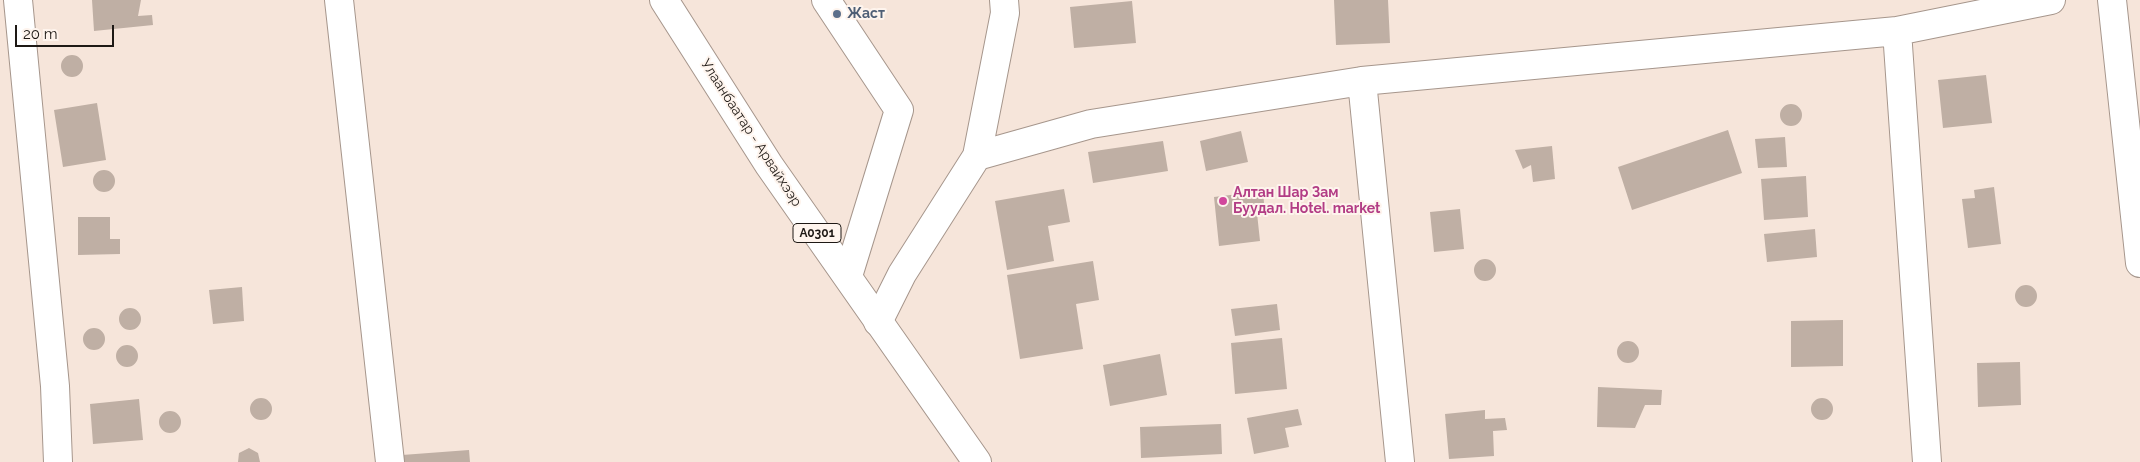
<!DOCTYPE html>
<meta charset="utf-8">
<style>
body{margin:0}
#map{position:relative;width:2140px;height:462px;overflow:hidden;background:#f6e5da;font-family:Raleway,sans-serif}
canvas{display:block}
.scale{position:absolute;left:15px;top:25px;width:99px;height:22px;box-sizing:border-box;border:2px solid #1e1915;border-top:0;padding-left:6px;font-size:15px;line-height:18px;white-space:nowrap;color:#1e1915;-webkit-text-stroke:4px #fef4ed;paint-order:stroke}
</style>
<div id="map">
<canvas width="2140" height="462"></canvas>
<div class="scale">20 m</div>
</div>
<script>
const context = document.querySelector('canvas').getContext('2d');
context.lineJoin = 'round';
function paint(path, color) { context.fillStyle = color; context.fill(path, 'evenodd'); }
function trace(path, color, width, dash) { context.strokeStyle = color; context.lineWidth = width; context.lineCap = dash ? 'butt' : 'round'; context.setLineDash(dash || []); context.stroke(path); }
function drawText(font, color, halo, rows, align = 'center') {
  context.font = font + ' Raleway,sans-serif'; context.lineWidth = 4; context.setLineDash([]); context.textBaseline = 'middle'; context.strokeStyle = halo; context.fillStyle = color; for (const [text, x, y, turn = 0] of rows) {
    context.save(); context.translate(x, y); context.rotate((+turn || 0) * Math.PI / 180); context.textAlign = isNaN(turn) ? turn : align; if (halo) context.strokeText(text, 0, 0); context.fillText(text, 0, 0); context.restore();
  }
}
paint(new Path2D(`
 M 92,0 L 141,0 L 138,16 L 152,15 L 153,25 L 94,31 Z
 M 1334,0 L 1388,0 L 1390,43 L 1336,45 Z
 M 1132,1 L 1136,43 L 1074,48 L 1070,7 Z
 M61 66a11 11 0 1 1 22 0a11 11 0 1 1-22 0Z
 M 1986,75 L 1992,123 L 1943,128 L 1938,80 Z
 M 97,103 L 106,160 L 63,167 L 54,110 Z
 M1780 115a11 11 0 1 1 22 0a11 11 0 1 1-22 0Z
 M 1728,130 L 1742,173 L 1632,210 L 1618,167 Z
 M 1241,131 L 1248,162 L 1206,171 L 1200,141 Z
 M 1785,137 L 1787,167 L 1758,168 L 1755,139 Z
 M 1163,141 L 1168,171 L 1093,183 L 1088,152 Z
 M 1552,146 L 1555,179 L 1533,182 L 1531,165 L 1523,169 L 1515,150 Z
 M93 181a11 11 0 1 1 22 0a11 11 0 1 1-22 0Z
 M 1806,176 L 1808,217 L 1764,220 L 1761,179 Z
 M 1994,187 L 2001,244 L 1968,248 L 1962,199 L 1975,198 L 1974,190 Z
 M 1064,189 L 1070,222 L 1048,226 L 1054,261 L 1007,270 L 995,201 Z
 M 1263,191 L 1264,203 L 1256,204 L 1260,241 L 1219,246 L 1214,197 Z
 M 1460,209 L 1464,249 L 1434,252 L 1430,212 Z
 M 78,217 L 110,217 L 110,239 L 120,239 L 120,254 L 78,255 Z
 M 1815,229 L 1817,257 L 1767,262 L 1764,234 Z
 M1474 270a11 11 0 1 1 22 0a11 11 0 1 1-22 0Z
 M 1093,261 L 1099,300 L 1076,304 L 1083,349 L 1020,359 L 1007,275 Z
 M2015 296a11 11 0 1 1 22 0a11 11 0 1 1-22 0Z
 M 242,287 L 244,321 L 213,324 L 209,290 Z
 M 1277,304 L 1280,330 L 1235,336 L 1231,309 Z
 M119 319a11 11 0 1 1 22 0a11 11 0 1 1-22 0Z
 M 1843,320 L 1843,366 L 1791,367 L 1791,321 Z
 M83 339a11 11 0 1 1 22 0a11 11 0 1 1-22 0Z
 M 1282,338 L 1287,389 L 1235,394 L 1231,343 Z
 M1617 352a11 11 0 1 1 22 0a11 11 0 1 1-22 0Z
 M116 356a11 11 0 1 1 22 0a11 11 0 1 1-22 0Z
 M 1160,354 L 1167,395 L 1110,406 L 1103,365 Z
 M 2020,362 L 2021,405 L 1978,407 L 1977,363 Z
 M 1598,387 L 1662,390 L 1661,405 L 1645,405 L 1635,428 L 1597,427 Z
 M1811 409a11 11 0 1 1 22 0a11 11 0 1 1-22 0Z
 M250 409a11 11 0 1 1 22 0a11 11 0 1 1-22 0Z
 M 139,399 L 143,440 L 93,444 L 90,404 Z
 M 1298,409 L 1302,425 L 1285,428 L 1289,447 L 1254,454 L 1247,418 Z
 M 1485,410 L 1485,419 L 1505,418 L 1507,430 L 1493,431 L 1494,456 L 1449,459 L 1445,414 Z
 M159 422a11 11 0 1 1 22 0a11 11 0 1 1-22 0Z
 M 1221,424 L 1222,454 L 1141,458 L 1140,427 Z
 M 249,448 L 258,453 L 260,462 L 238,462 L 239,453 Z
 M 469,450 L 470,462 L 403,462 L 402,455 Z`), '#bfafa4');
const minor = new Path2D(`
 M 18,0 L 55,386 L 58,462
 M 339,0 L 390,462
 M 826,0 L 899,110 L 848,276
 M 2112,0 L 2140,263
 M 1897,31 L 1927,462
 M 1362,81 L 1400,462
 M 977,156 L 1091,124 L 1362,81 L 1897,31 L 2051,0
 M 878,322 L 902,274 L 977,156 L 1005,13 L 1004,0`);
const highway = new Path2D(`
 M 664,0 L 769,165 L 977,462`);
trace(minor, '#a6968c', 30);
trace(highway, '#a6968c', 30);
trace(minor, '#fff', 28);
trace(highway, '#fff', 28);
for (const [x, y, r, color] of [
 [837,14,5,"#5c6f8a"],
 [1223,201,5,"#d1479c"]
]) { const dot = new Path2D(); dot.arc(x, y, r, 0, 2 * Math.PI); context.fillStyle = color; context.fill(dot); trace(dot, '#fef4ed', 2); }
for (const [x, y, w] of [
 [817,233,48]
]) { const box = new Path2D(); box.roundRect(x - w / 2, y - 9.5, w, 19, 4); context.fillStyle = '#fef4ed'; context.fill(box); trace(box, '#1e1915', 1); }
drawText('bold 12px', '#1e1915', null, [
 ["A0301",817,233]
]);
drawText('bold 14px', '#4e5e75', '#fef4ed', [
 ["Жаст",847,14]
], 'left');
drawText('14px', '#1e1915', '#fef4ed', [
 ["Улаанбаатар - Арвайхээр",751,133,57]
]);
drawText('bold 14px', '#b23c85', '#fef4ed', [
 ["Алтан Шар Зам",1233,193],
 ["Буудал. Hotel. market",1233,209]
], 'left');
</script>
